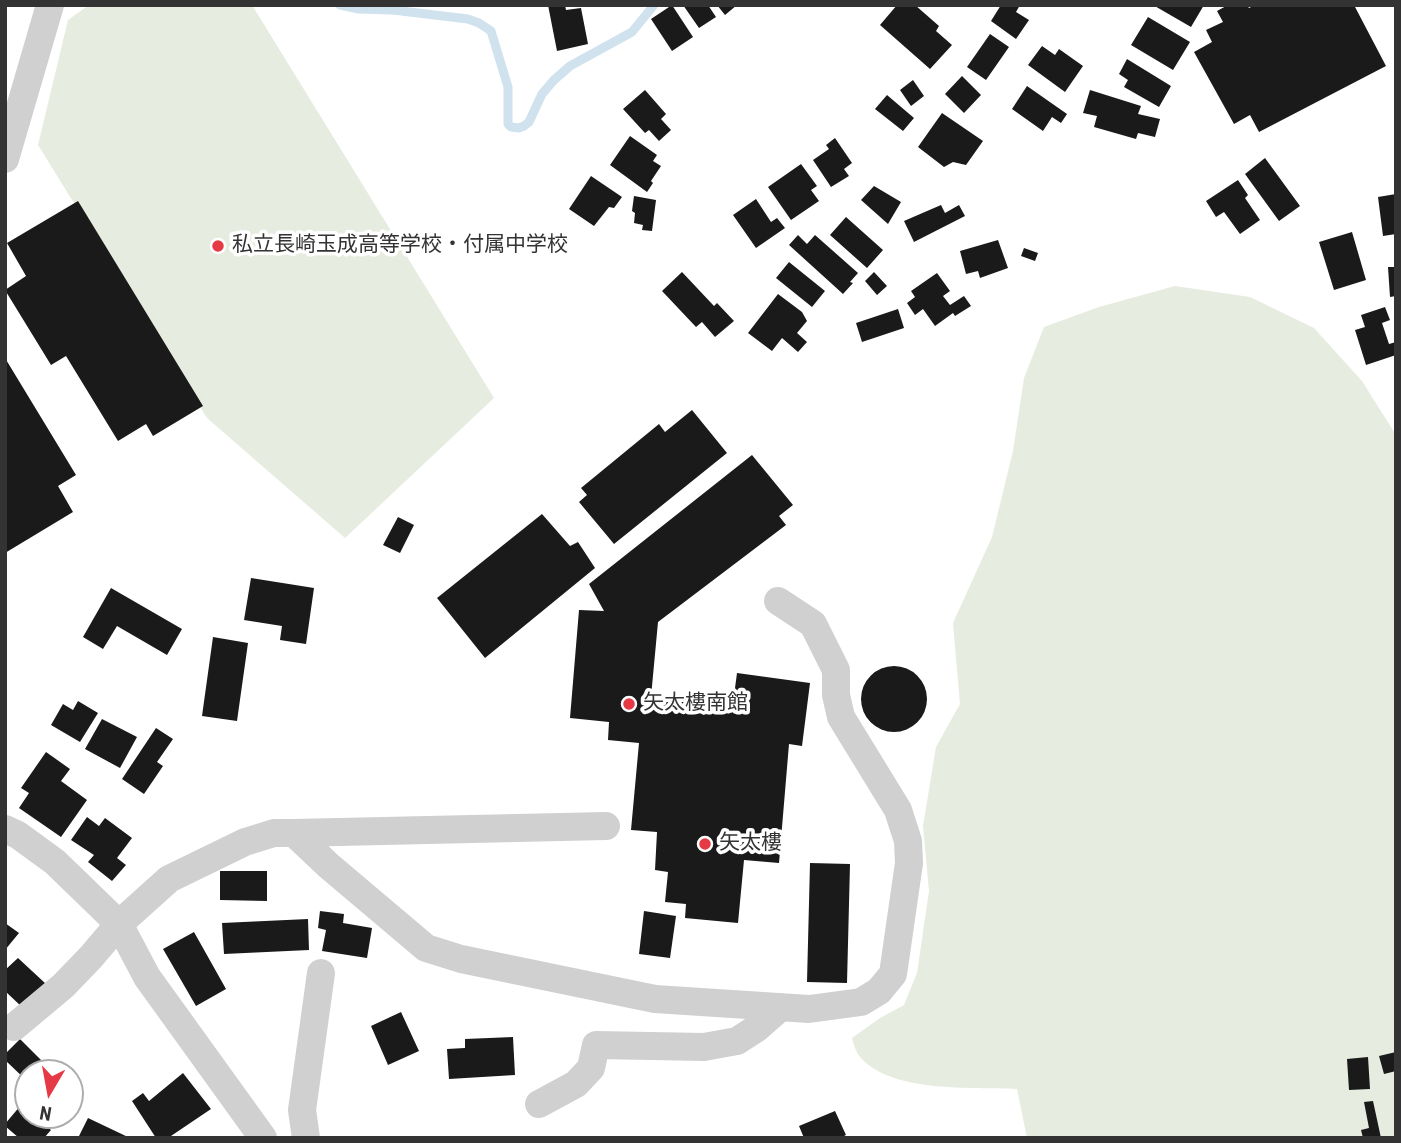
<!DOCTYPE html>
<meta charset="utf-8">
<style>
body{margin:0}
#map{position:relative;width:1401px;height:1143px;overflow:hidden;background:#fff;font-family:"Roboto Condensed",sans-serif}
canvas{display:block}
.frame{position:absolute;inset:0;border:7px solid #333;pointer-events:none}
.north{position:absolute;left:14px;top:1059px;width:70px;height:70px;box-sizing:border-box;background:#fff;border:2px solid #adadad;border-radius:50%;rotate:190deg;font-size:19px;font-weight:700;line-height:28px;text-align:center;color:#333}
.north::after{content:'';display:block;margin:auto;width:24px;height:32px;background:#e63946;clip-path:polygon(50% 0,100% 100%,50% 72%,0 100%)}
</style>
<div id="map">
<canvas width="1401" height="1143"></canvas>
<div class="frame"></div>
<div class="north">N</div>
</div>
<script>
const context = document.querySelector('canvas').getContext('2d');
context.lineJoin = 'round';
function paint(path, color) { context.fillStyle = color; context.fill(path, 'evenodd'); }
function trace(path, color, width, dash) { context.strokeStyle = color; context.lineWidth = width; context.lineCap = dash ? 'butt' : 'round'; context.setLineDash(dash || []); context.stroke(path); }
function drawText(font, color, halo, rows, align = 'center') {
  context.font = font + ' "Roboto Condensed","Noto Sans JP",sans-serif'; context.lineWidth = 7; context.setLineDash([]); context.textBaseline = 'middle'; context.strokeStyle = halo; context.fillStyle = color; for (const [text, x, y, turn = 0] of rows) {
    context.save(); context.translate(x, y); context.rotate((+turn || 0) * Math.PI / 180); context.textAlign = isNaN(turn) ? turn : align; if (halo) context.strokeText(text, 0, 0); context.fillText(text, 0, 0); context.restore();
  }
}
paint(new Path2D(`
 M 89,5 L 252,5 L 494,398 L 345,538 L 207,418 L 38,145 L 68,20 Z
 M 1175,286 L 1250,297 L 1314,328 L 1362,381 L 1396,435 L 1396,1138 L 1027,1138 L 1017,1089 C 973,1087 892,1093 861,1058 C 856,1053 854,1045 852,1038 L 880,1018 L 904,1005 L 917,973 L 929,891 L 923,826 L 936,747 L 960,704 L 953,623 L 992,537 L 1013,451 L 1024,378 L 1044,327 L 1099,307 Z`), '#e6ecdf');
trace(new Path2D(`
 M 340,5 L 359,9 L 393,10 L 468,19 L 479,23 L 491,31 L 508,87 L 508,124 L 511,127 L 519,128 L 524,126 L 529,122 L 542,94 L 554,80 L 570,66 L 632,32 L 654,5`), '#cfe2ee', 9);
paint(new Path2D(`
 M 548,5 L 565,5 L 566,10 L 581,8 L 588,44 L 557,51 Z
 M 672,5 L 693,37 L 672,51 L 651,19 Z
 M 683,5 L 708,5 L 716,17 L 699,28 Z
 M 717,5 L 737,5 L 725,15 Z
 M 897,5 L 915,5 L 939,26 L 936,31 L 952,45 L 930,69 L 880,25 Z
 M 1001,5 L 1020,5 L 1016,12 L 1029,20 L 1016,39 L 991,21 Z
 M 1153,5 L 1204,5 L 1191,27 Z
 M 1228,5 L 1247,5 L 1249,8 L 1255,5 L 1354,5 L 1386,66 L 1259,132 L 1250,115 L 1234,124 L 1194,52 L 1212,42 L 1206,30 L 1223,22 L 1217,11 Z
 M 1148,17 L 1190,42 L 1173,70 L 1131,45 Z
 M 990,34 L 1009,47 L 986,80 L 967,67 Z
 M 1042,46 L 1055,55 L 1059,49 L 1083,66 L 1065,92 L 1028,65 Z
 M 1127,59 L 1171,86 L 1159,107 L 1124,87 L 1128,80 L 1119,74 Z
 M 962,76 L 981,95 L 964,113 L 945,94 Z
 M 913,80 L 924,96 L 911,106 L 900,90 Z
 M 1027,86 L 1067,114 L 1061,123 L 1052,117 L 1043,131 L 1012,109 Z
 M 645,90 L 666,114 L 661,119 L 671,130 L 659,141 L 649,130 L 645,133 L 623,109 Z
 M 1090,90 L 1141,106 L 1138,114 L 1160,119 L 1155,137 L 1138,133 L 1136,139 L 1094,127 L 1097,116 L 1083,113 Z
 M 887,95 L 914,118 L 903,131 L 875,109 Z
 M 942,113 L 983,141 L 966,165 L 953,162 L 944,167 L 918,147 Z
 M 630,136 L 657,155 L 653,161 L 661,166 L 651,181 L 653,183 L 647,192 L 610,165 Z
 M 835,138 L 852,163 L 844,169 L 849,176 L 831,187 L 813,160 L 829,149 L 826,145 Z
 M 1265,158 L 1300,206 L 1279,221 L 1245,174 Z
 M 801,164 L 817,186 L 811,190 L 819,201 L 791,220 L 768,187 Z
 M 591,176 L 622,197 L 614,208 L 609,207 L 594,226 L 569,209 Z
 M 1238,180 L 1248,195 L 1245,198 L 1260,220 L 1240,234 L 1224,212 L 1216,217 L 1206,201 Z
 M 874,186 L 901,202 L 888,224 L 861,200 Z
 M 1396,194 L 1396,234 L 1383,236 L 1378,197 Z
 M 634,196 L 656,200 L 652,231 L 642,230 L 643,225 L 634,223 L 635,213 L 632,211 Z
 M 756,199 L 771,222 L 777,218 L 785,228 L 756,248 L 733,215 Z
 M 78,201 L 203,406 L 153,436 L 146,424 L 118,441 L 66,356 L 51,365 L 5,290 L 26,276 L 7,243 Z
 M 941,205 L 945,213 L 959,205 L 965,216 L 914,242 L 904,221 Z
 M 846,217 L 883,250 L 867,268 L 830,235 Z
 M 1352,232 L 1366,280 L 1334,290 L 1319,242 Z
 M 798,235 L 807,244 L 815,235 L 858,273 L 850,282 L 853,283 L 843,294 L 789,245 Z
 M 998,240 L 1008,268 L 980,278 L 978,271 L 966,274 L 960,251 Z
 M 1024,248 L 1038,253 L 1035,261 L 1021,256 Z
 M 789,262 L 825,291 L 812,307 L 776,278 Z
 M 1388,267 L 1396,267 L 1396,296 L 1390,297 Z
 M 682,272 L 714,306 L 717,303 L 734,321 L 715,337 L 702,322 L 696,327 L 662,291 Z
 M 874,272 L 887,286 L 877,295 L 865,281 Z
 M 937,273 L 950,291 L 943,296 L 950,305 L 964,296 L 971,306 L 955,316 L 953,313 L 935,326 L 923,309 L 915,315 L 907,303 L 915,297 L 911,291 Z
 M 778,294 L 802,312 L 807,321 L 797,333 L 807,342 L 798,352 L 782,338 L 772,351 L 748,333 Z
 M 1385,307 L 1390,320 L 1382,323 L 1389,344 L 1396,342 L 1396,355 L 1366,365 L 1355,330 L 1365,327 L 1361,315 Z
 M 898,309 L 904,328 L 862,342 L 856,323 Z
 M 5,358 L 76,475 L 58,486 L 73,512 L 5,553 Z
 M 692,410 L 727,453 L 614,544 L 579,502 L 587,495 L 581,488 L 659,424 L 665,432 Z
 M 752,455 L 793,505 L 779,516 L 786,525 L 658,622 L 651,697 L 733,703 L 737,673 L 810,683 L 802,746 L 789,744 L 779,863 L 744,860 L 738,923 L 685,918 L 686,904 L 665,902 L 668,872 L 655,870 L 657,832 L 631,830 L 639,743 L 608,740 L 609,722 L 570,718 L 579,610 L 604,611 L 589,584 Z
 M 542,514 L 570,546 L 578,542 L 595,568 L 485,658 L 437,598 Z
 M 398,517 L 414,525 L 400,553 L 383,545 Z
 M 251,578 L 314,588 L 306,644 L 280,640 L 282,626 L 244,620 Z
 M 111,588 L 182,629 L 167,655 L 117,626 L 103,649 L 83,637 Z
 M 213,637 L 248,643 L 237,721 L 202,716 Z
 M861 699a33 33 0 1 1 66 0a33 33 0 1 1-66 0Z
 M 78,701 L 98,713 L 80,742 L 51,725 L 63,704 L 73,710 Z
 M 102,719 L 137,737 L 120,768 L 85,749 Z
 M 156,728 L 173,739 L 157,762 L 163,766 L 144,794 L 122,779 Z
 M 46,752 L 70,769 L 61,781 L 87,800 L 61,837 L 19,808 L 29,793 L 21,788 Z
 M 87,817 L 99,826 L 105,818 L 132,838 L 117,858 L 126,865 L 112,881 L 88,862 L 94,855 L 71,840 Z
 M 810,863 L 850,864 L 847,983 L 807,982 Z
 M 220,871 L 267,871 L 267,901 L 220,900 Z
 M 320,911 L 344,914 L 343,923 L 372,928 L 367,958 L 322,951 L 326,930 L 318,928 Z
 M 644,911 L 676,916 L 670,958 L 639,954 Z
 M 308,919 L 309,950 L 224,954 L 222,923 Z
 M 5,923 L 19,933 L 5,950 Z
 M 194,932 L 226,989 L 196,1006 L 163,949 Z
 M 18,958 L 46,984 L 23,1008 L 5,991 L 5,970 Z
 M 401,1012 L 419,1051 L 388,1065 L 371,1026 Z
 M 513,1037 L 515,1075 L 449,1079 L 447,1049 L 465,1048 L 465,1039 Z
 M 20,1039 L 50,1069 L 46,1073 L 28,1073 L 28,1082 L 5,1060 L 5,1054 Z
 M 1396,1052 L 1396,1071 L 1384,1074 L 1379,1056 Z
 M 1368,1057 L 1370,1089 L 1349,1090 L 1347,1059 Z
 M 183,1073 L 211,1109 L 168,1138 L 156,1138 L 132,1101 L 143,1093 L 149,1101 Z
 M 1373,1101 L 1381,1138 L 1363,1138 L 1361,1130 L 1369,1128 L 1364,1102 Z
 M 21,1105 L 28,1111 L 28,1115 L 33,1115 L 51,1130 L 44,1138 L 19,1138 L 5,1126 L 5,1124 Z
 M 835,1111 L 846,1135 L 840,1138 L 804,1138 L 799,1126 Z
 M 88,1118 L 130,1138 L 78,1138 Z`), '#1a1a1a');
trace(new Path2D(`
 M 5,159 L 50,5
 M 5,829 L 18,835 L 55,862 L 119,924 L 147,977 L 263,1138
 M 294,833 L 606,826
 M 14,1027 L 63,986 L 91,957 L 119,924 L 169,879 L 245,842 L 274,833 L 294,833 L 329,866 L 426,948 L 461,959 L 655,999 L 809,1009 L 861,1002 L 879,991 L 893,974 L 909,863 L 908,841 L 898,810 L 841,717 L 836,695 L 836,670 L 813,624 L 778,601
 M 539,1104 L 576,1084 L 591,1068 L 596,1045 L 704,1047 L 737,1041 L 757,1028 L 781,1007
 M 306,1138 L 302,1110 L 321,973`), '#d0d0d0', 28);
for (const [x, y, r, color] of [
 [218,246,7,"#e63946"],
 [629,704,7,"#e63946"],
 [705,844,7,"#e63946"]
]) { const dot = new Path2D(); dot.arc(x, y, r, 0, 2 * Math.PI); context.fillStyle = color; context.fill(dot); trace(dot, '#fff', 2.5); }
drawText('21px', '#333', '#fff', [
 ["私立長崎玉成高等学校・付属中学校",232,246],
 ["矢太樓南館",643,704],
 ["矢太樓",719,844]
], 'left');
</script>
